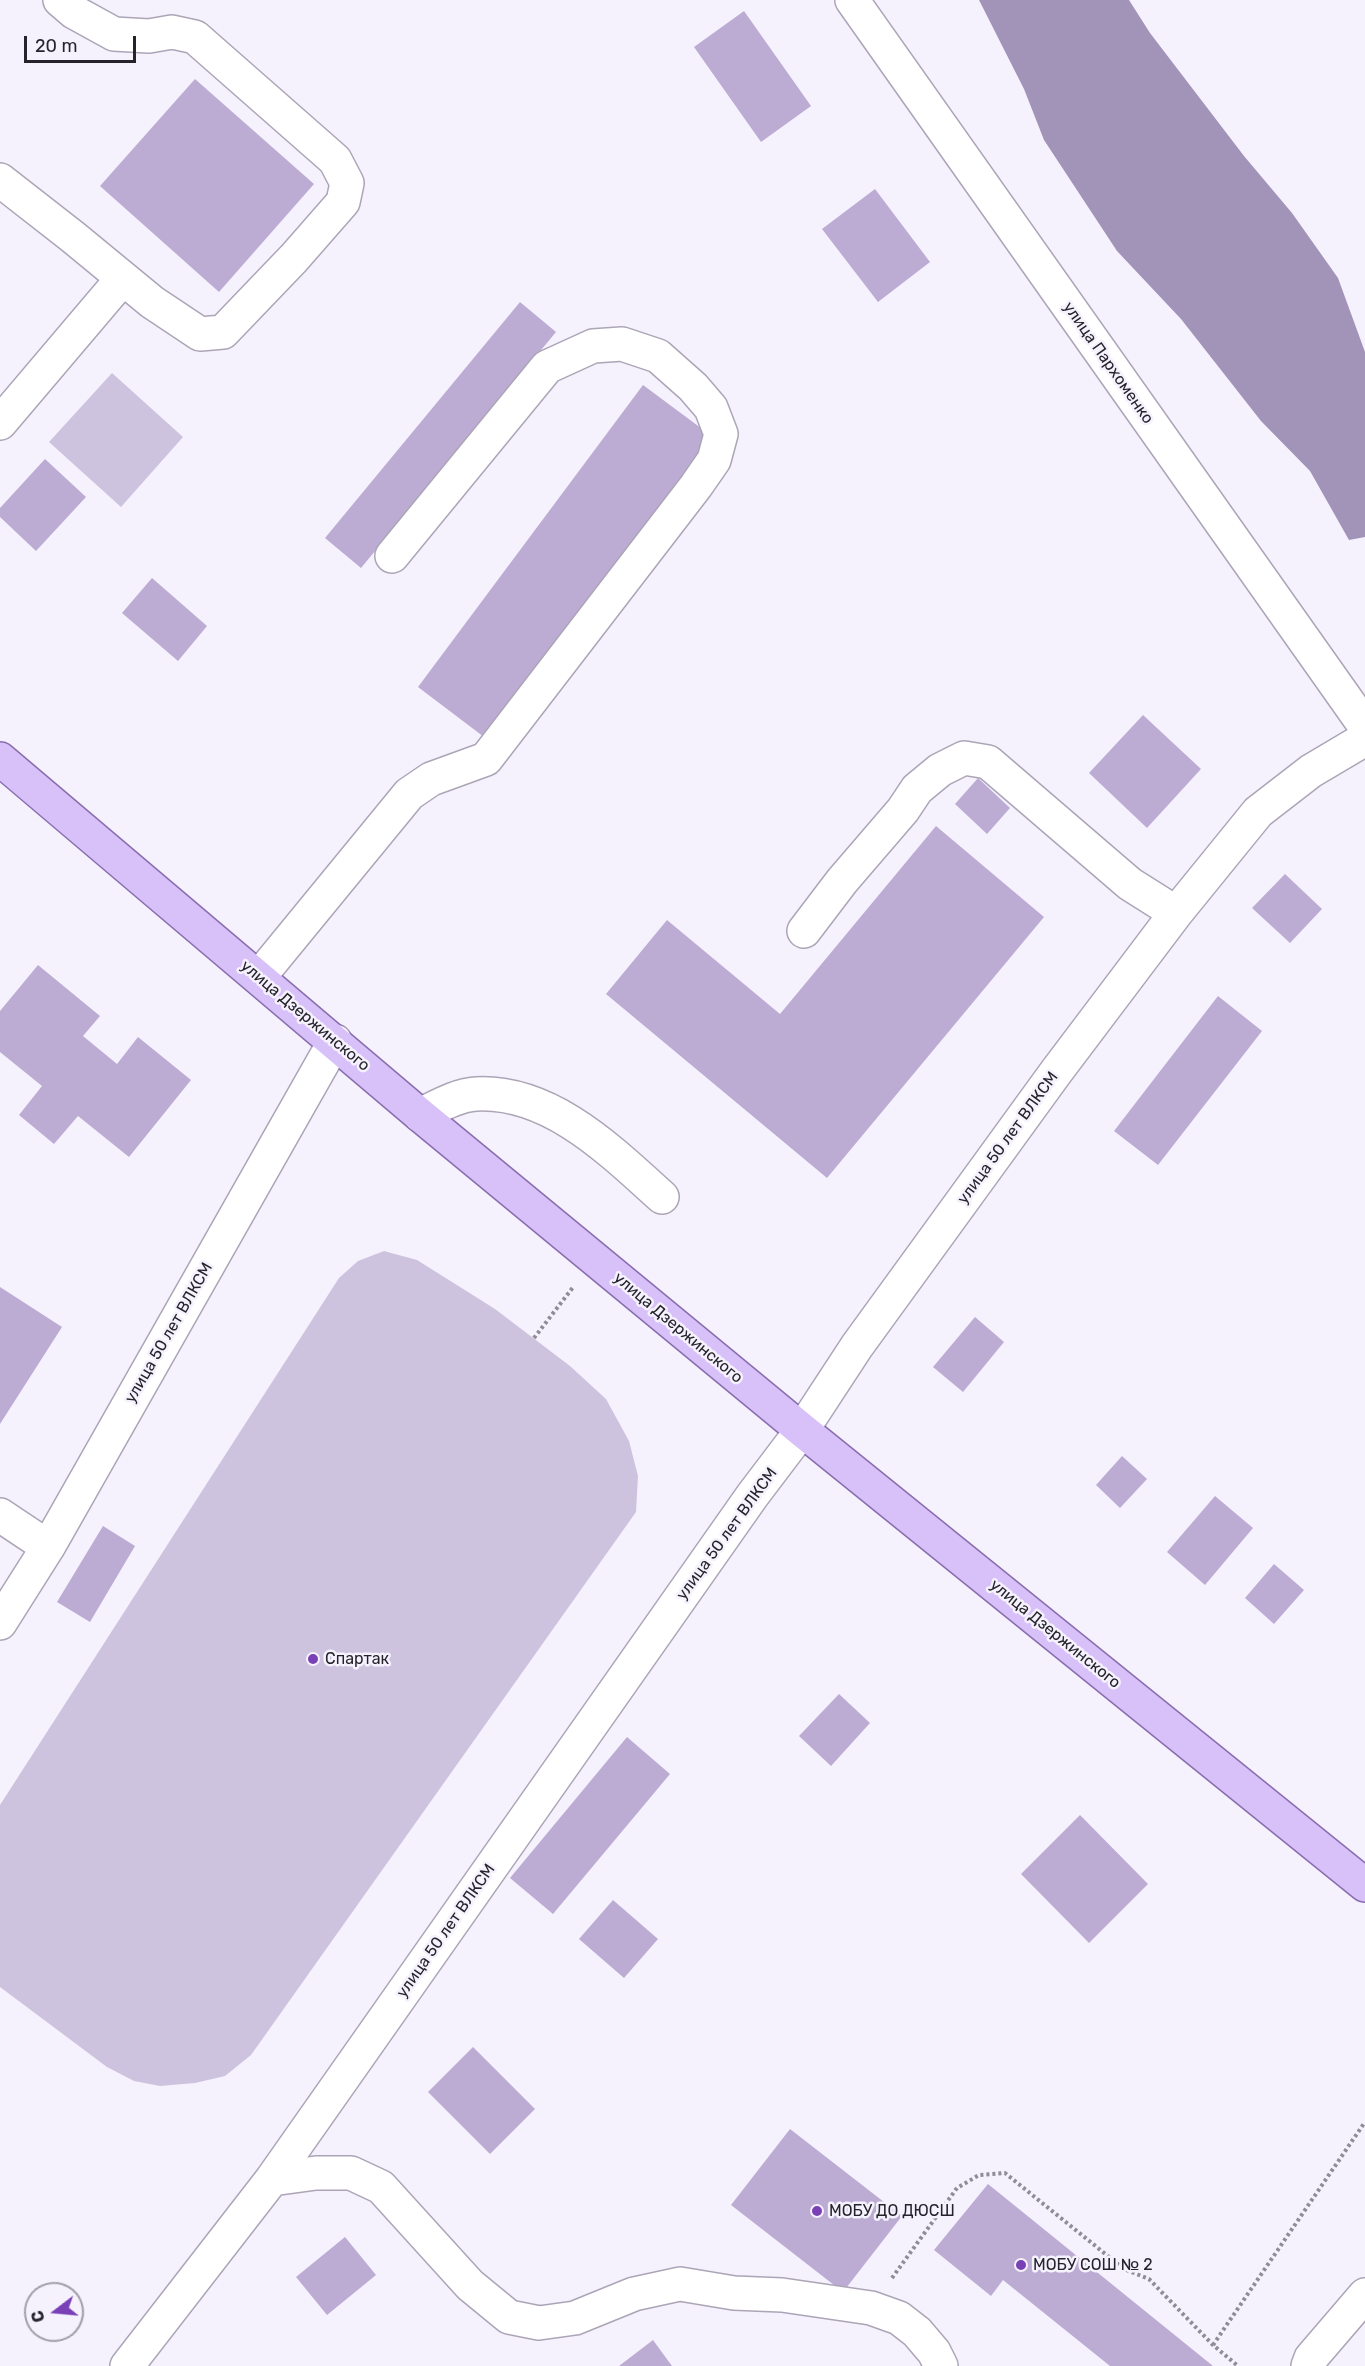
<!DOCTYPE html>
<meta charset="utf-8">
<style>
body{margin:0}
#map{position:relative;width:1365px;height:2366px;overflow:hidden;background:#f5f1fd;font-family:Rubik,sans-serif}
canvas{display:block}
.north{position:absolute;left:24px;top:2282px;width:60px;height:60px;box-sizing:border-box;background:#f5f1fd;border:2px solid #a29fa9;border-radius:50%;rotate:254deg;font-size:16px;font-weight:700;line-height:24px;text-align:center;color:#26242b}
.north::after{content:'';display:block;margin:auto;width:21px;height:27px;background:#7a40b6;clip-path:polygon(50% 0,100% 100%,50% 72%,0 100%)}
.scale{position:absolute;left:24px;top:36px;width:112px;height:27px;box-sizing:border-box;border:3px solid #26242b;border-top:0;padding-left:8px;font-size:18px;line-height:21px;white-space:nowrap;color:#26242b;-webkit-text-stroke:4px #f5f1fd;paint-order:stroke}
</style>
<div id="map">
<canvas width="1365" height="2366"></canvas>
<div class="north">С</div>
<div class="scale">20 m</div>
</div>
<script>
const context = document.querySelector('canvas').getContext('2d');
context.lineJoin = 'round';
function paint(path, color) { context.fillStyle = color; context.fill(path, 'evenodd'); }
function trace(path, color, width, dash) { context.strokeStyle = color; context.lineWidth = width; context.lineCap = dash ? 'butt' : 'round'; context.setLineDash(dash || []); context.stroke(path); }
function drawText(font, color, halo, rows, align = 'center') {
  context.font = font + ' Rubik,sans-serif'; context.lineWidth = 5; context.setLineDash([]); context.textBaseline = 'middle'; context.strokeStyle = halo; context.fillStyle = color; for (const [text, x, y, turn = 0] of rows) {
    context.save(); context.translate(x, y); context.rotate((+turn || 0) * Math.PI / 180); context.textAlign = isNaN(turn) ? turn : align; if (halo) context.strokeText(text, 0, 0); context.fillText(text, 0, 0); context.restore();
  }
}
paint(new Path2D(`
 M 112,373 L 183,437 L 121,507 L 49,442 Z
 M 384,1251 L 417,1260 L 495,1309 L 570,1366 L 606,1399 L 629,1441 L 638,1476 L 636,1512 L 251,2055 L 225,2076 L 195,2083 L 160,2086 L 134,2081 L 107,2067 L 0,1987 L 0,1805 L 339,1278 L 358,1261 Z`), '#cec3df');
paint(new Path2D(`
 M 979,0 L 1129,0 L 1150,33 L 1244,156 L 1292,213 L 1338,278 L 1365,352 L 1365,537 L 1349,540 L 1310,471 L 1261,421 L 1181,319 L 1117,251 L 1044,140 L 1024,89 Z`), '#a293b9');
paint(new Path2D(`
 M 744,11 L 811,106 L 761,142 L 694,47 Z
 M 195,79 L 314,184 L 219,292 L 100,186 Z
 M 875,189 L 930,262 L 878,302 L 822,229 Z
 M 520,302 L 556,332 L 361,568 L 325,538 Z
 M 643,385 L 713,437 L 488,740 L 418,687 Z
 M 45,459 L 86,497 L 36,551 L 0,517 L 0,508 Z
 M 152,578 L 207,626 L 178,661 L 122,613 Z
 M 1143,715 L 1201,769 L 1147,828 L 1089,773 Z
 M 978,778 L 1010,808 L 987,834 L 955,804 Z
 M 936,826 L 1044,917 L 827,1178 L 606,994 L 667,920 L 780,1014 Z
 M 1285,874 L 1322,909 L 1290,943 L 1252,908 Z
 M 38,965 L 100,1016 L 83,1036 L 117,1064 L 138,1037 L 191,1080 L 129,1157 L 78,1116 L 54,1144 L 19,1115 L 42,1086 L 0,1052 L 0,1011 Z
 M 1218,996 L 1262,1031 L 1158,1165 L 1114,1131 Z
 M 0,1287 L 62,1327 L 0,1424 Z
 M 975,1317 L 1004,1342 L 963,1392 L 933,1367 Z
 M 1122,1456 L 1147,1479 L 1120,1508 L 1096,1485 Z
 M 1215,1496 L 1253,1528 L 1205,1585 L 1167,1552 Z
 M 103,1526 L 135,1546 L 90,1622 L 57,1602 Z
 M 1274,1564 L 1304,1590 L 1274,1624 L 1245,1598 Z
 M 839,1694 L 870,1723 L 831,1766 L 799,1736 Z
 M 627,1737 L 670,1774 L 553,1914 L 510,1878 Z
 M 1080,1815 L 1148,1884 L 1089,1943 L 1021,1874 Z
 M 613,1900 L 658,1939 L 624,1978 L 579,1939 Z
 M 473,2047 L 535,2109 L 490,2154 L 428,2092 Z
 M 790,2129 L 902,2216 L 843,2292 L 731,2205 Z
 M 988,2184 L 1213,2366 L 1110,2366 L 1003,2280 L 991,2296 L 934,2250 Z
 M 345,2237 L 376,2275 L 327,2315 L 296,2277 Z
 M 653,2340 L 672,2366 L 619,2366 Z`), '#bcacd4');
const minor = new Path2D(`
 M 852,0 L 1365,726
 M 0,180 L 73,237 L 152,302 L 200,334 L 223,332 L 294,258 L 343,202 L 347,183 L 335,160 L 195,37 L 172,32 L 149,36 L 114,34 L 74,12 L 60,0
 M 0,423 L 123,278
 M 804,931 L 842,881 L 903,810 L 917,789 L 940,770 L 964,758 L 988,762 L 1130,884 L 1176,913
 M 259,977 L 409,794 L 431,779 L 486,759 L 696,486 L 714,460 L 721,434 L 711,408 L 693,387 L 658,356 L 622,344 L 593,346 L 547,367 L 392,556
 M 420,1115 C 437,1107 457,1095 476,1094 C 550,1090 611,1151 662,1197
 M 0,1515 L 48,1547
 M 0,1623 L 48,1547 L 335,1041
 M 272,2179 L 316,2173 L 351,2173 L 381,2187 L 470,2285 L 509,2317 L 539,2323 L 575,2318 L 634,2294 L 680,2284 L 734,2293 L 782,2295 L 871,2308 L 899,2318 L 917,2332 L 934,2352 L 941,2366
 M 127,2366 L 272,2179 L 752,1496 L 802,1430 L 857,1346 L 1056,1072 L 1176,913 L 1258,812 L 1311,771 L 1365,739
 M 1308,2366 L 1311,2358 L 1365,2295`);
const major = new Path2D(`
 M 0,759 L 420,1115 L 802,1430 L 1365,1885`);
trace(minor, '#aca5b7', 36);
trace(major, '#896eae', 36);
trace(new Path2D(`
 M 534,1338 L 574,1286
 M 892,2278 L 957,2188 L 979,2175 L 1005,2173 L 1124,2269 L 1149,2279 L 1213,2345 L 1238,2366
 M 1213,2345 L 1365,2122`), '#8f8c95', 4, [3, 3]);
trace(minor, '#fff', 33);
trace(major, '#d8c0f8', 33);
for (const [x, y, r, color] of [
 [313,1659,6,"#7a40b6"],
 [817,2211,6,"#7a40b6"],
 [1021,2265,6,"#7a40b6"]
]) { const dot = new Path2D(); dot.arc(x, y, r, 0, 2 * Math.PI); context.fillStyle = color; context.fill(dot); trace(dot, '#f5f1fd', 2); }
drawText('16px', '#26242b', '#f5f1fd', [
 ["улица Пархоменко",1108,363,55],
 ["улица Дзержинского",305,1016,40],
 ["улица 50 лет ВЛКСМ",1008,1138,-54],
 ["улица Дзержинского",678,1328,40],
 ["улица 50 лет ВЛКСМ",169,1333,-60],
 ["улица 50 лет ВЛКСМ",727,1534,-54],
 ["улица Дзержинского",1055,1634,39],
 ["улица 50 лет ВЛКСМ",446,1931,-55]
]);
drawText('16px', '#26242b', '#f5f1fd', [
 ["Спартак",325,1659],
 ["МОБУ ДО ДЮСШ",829,2211],
 ["МОБУ СОШ № 2",1033,2265]
], 'left');
</script>
